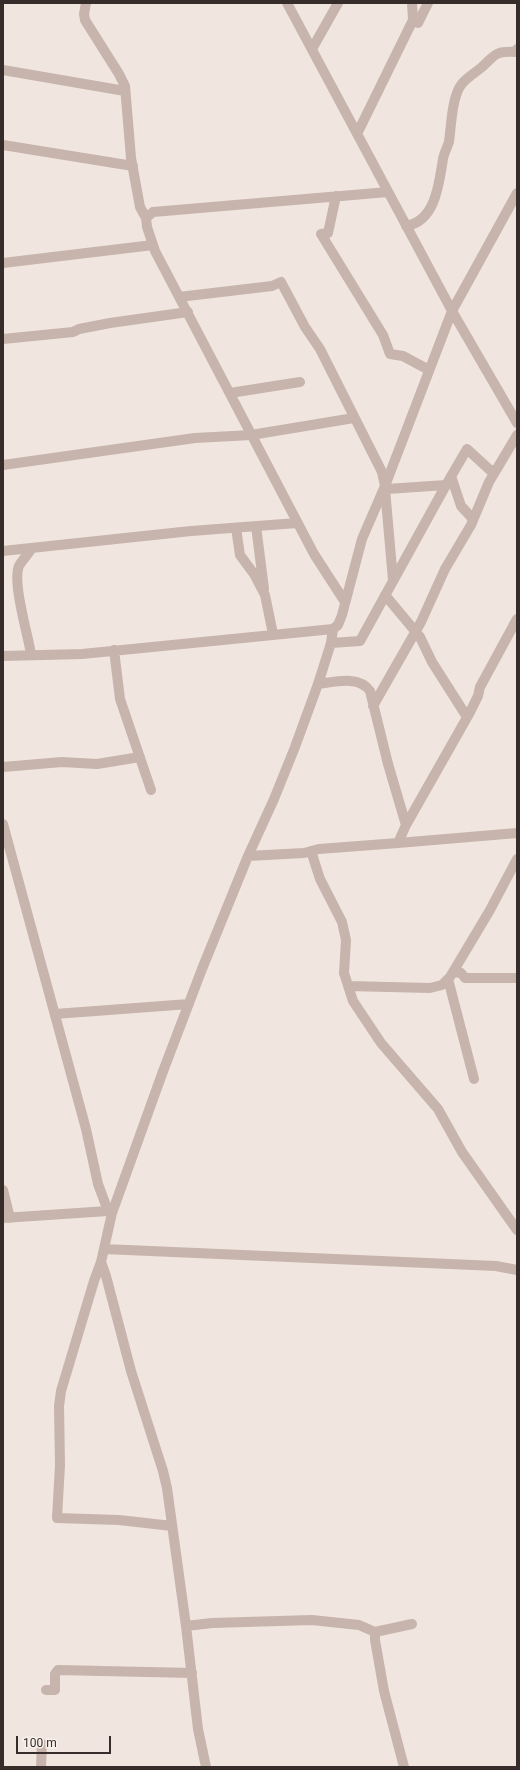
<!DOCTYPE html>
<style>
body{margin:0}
#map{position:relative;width:520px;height:1770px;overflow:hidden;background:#f0e5df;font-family:Roboto,sans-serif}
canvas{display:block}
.frame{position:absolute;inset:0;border:4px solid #362c2a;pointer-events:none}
.scale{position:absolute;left:16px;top:1736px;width:95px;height:18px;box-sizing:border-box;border:2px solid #362c2a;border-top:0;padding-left:5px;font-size:12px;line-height:14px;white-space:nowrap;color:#362c2a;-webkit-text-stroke:3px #f8f0eb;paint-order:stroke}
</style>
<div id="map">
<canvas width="520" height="1770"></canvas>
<div class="frame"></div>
<div class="scale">100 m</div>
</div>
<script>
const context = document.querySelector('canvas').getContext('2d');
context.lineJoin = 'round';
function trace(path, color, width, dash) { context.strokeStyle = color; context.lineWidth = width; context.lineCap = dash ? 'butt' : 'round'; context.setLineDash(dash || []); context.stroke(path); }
trace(new Path2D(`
 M 86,3 L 84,14 L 85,20 L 119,74 L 125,86 L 131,158 L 140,207 L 146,218 L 147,227 L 155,251 L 314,554 L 345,602
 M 287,3 L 452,311 L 517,423
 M 412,3 L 413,20
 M 312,49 L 338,3
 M 3,70 L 125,91
 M 357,134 L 413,20 L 418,23 L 428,3
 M 3,145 L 133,166
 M 336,196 L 328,233 L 321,234 L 383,335 L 390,354 L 403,356 L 429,370
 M 146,218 L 153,212 L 388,192
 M 406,226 C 436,221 439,183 443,159 C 444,153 447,148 449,142 C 451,127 452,97 461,85 C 466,78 475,73 482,67 C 496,54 495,51 516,52 L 517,49
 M 3,263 L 153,245
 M 179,297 L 272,286 L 281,282 L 305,327 L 320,349 L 382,472 L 385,486 L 387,489 L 446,485 L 467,449 L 491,471 L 497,469
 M 3,339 L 73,332 L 79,329 L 110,323 L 188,312
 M 230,393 L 300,382
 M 3,465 L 195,438 L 251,435 L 354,418
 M 451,476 L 461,506 L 473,519
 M 385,489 L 393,580
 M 256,526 L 264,589
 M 236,528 L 240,555 L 254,574 L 265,595 L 273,634
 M 31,549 C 28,555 22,560 19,566 C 12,582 28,635 31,654
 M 3,551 L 191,531 L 297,523
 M 385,595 L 420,637 L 432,662 L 467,717
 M 331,643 L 360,641 L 446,485
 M 114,650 L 120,699 L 151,790
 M 3,656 L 82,654 L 333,629
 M 373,706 L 421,622 L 445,569 L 471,525 L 489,482 L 517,435
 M 3,767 L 62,762 L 97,764 L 140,757
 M 3,824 L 86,1129 L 98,1184 L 108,1211
 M 406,825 L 469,714 L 478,696 L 480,687 L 517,619
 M 398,843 L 517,833
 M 311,851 L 320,879 L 342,922 L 346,940 L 344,973 L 353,1001 L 381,1043 L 438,1109 L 462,1152 L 517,1230
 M 248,856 L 304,853 L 319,849 L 398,843 L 406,825 L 388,764 L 370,691 C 359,675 335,682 318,684
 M 453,972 L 461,973 L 465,978 L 517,978
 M 448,979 L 474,1079
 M 348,986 L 430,988 L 442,985 L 450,977 L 490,910 L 517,859
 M 55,1014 L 189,1004
 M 3,1190 L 10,1218
 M 3,1218 L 108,1211 L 112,1213
 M 104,1249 L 496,1266 L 517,1270
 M 101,1262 L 106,1276 L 131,1371 L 163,1471 L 167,1488 L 186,1626 L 198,1729 L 206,1767
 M 172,1526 L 119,1520 L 57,1518 L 60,1465 L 59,1406 L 61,1391 L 94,1281 L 101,1262 L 112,1213 L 162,1074 L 202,969 L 248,856 L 274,799 L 295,747 L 318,684 L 331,643 L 333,629 L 338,625 L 342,615 L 362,539 L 385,486 L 452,311 L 517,193
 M 186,1626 L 212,1623 L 312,1620 L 359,1625 L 375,1632 L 412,1624
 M 375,1632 L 375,1640 L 384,1691 L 404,1767
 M 46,1690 L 55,1690 L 55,1674 L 58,1670 L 192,1673
 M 41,1767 L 42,1744`), '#c7b4ac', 10);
</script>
